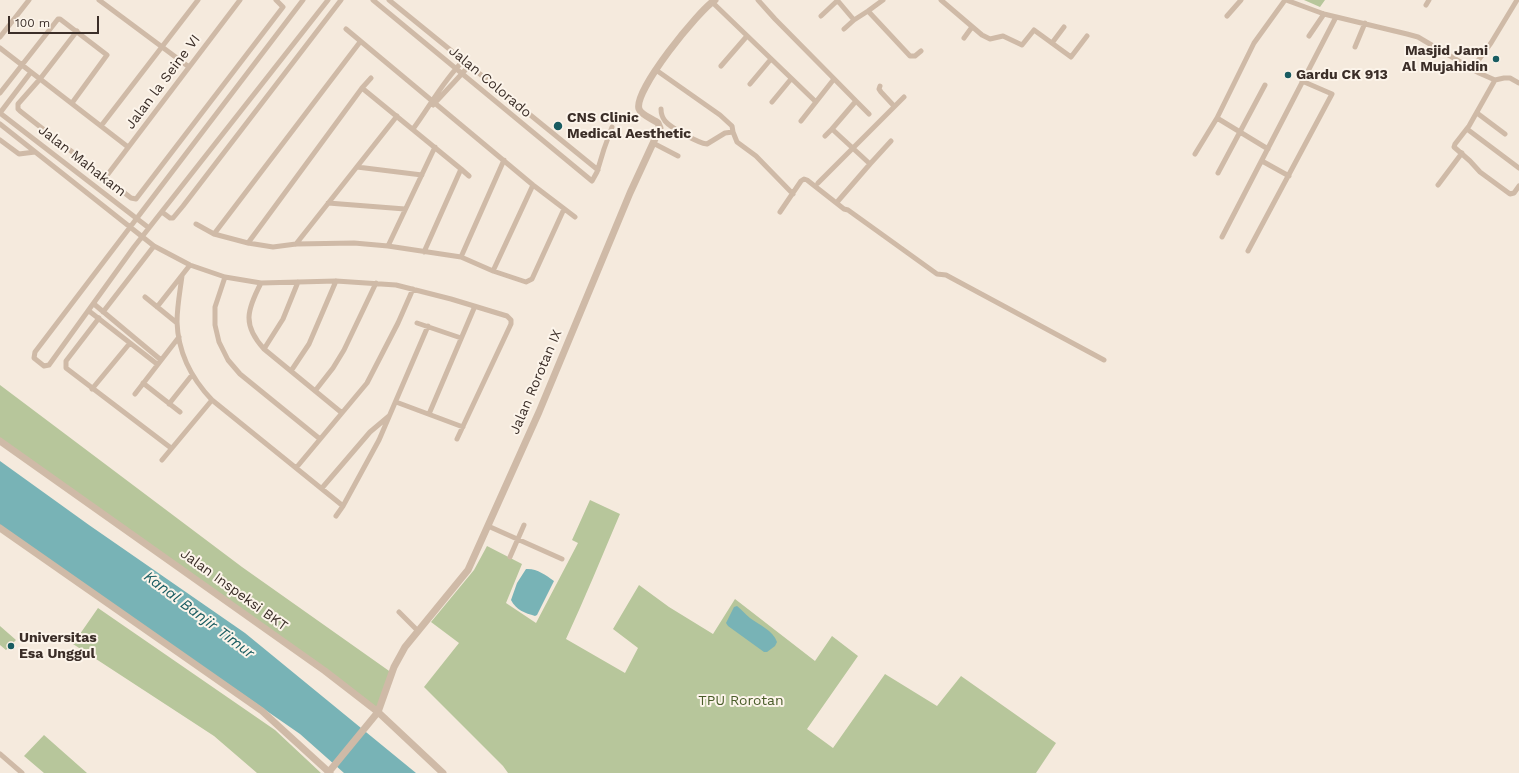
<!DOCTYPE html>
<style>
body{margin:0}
#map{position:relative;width:1519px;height:773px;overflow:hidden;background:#f5eadd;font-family:"Work Sans",sans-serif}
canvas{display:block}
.scale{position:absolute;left:8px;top:16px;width:91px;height:18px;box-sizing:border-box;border:2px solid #3b2e28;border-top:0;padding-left:5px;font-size:12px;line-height:14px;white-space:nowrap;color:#3b2e28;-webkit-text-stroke:3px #fcf4ea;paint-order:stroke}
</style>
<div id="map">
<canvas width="1519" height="773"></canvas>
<div class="scale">100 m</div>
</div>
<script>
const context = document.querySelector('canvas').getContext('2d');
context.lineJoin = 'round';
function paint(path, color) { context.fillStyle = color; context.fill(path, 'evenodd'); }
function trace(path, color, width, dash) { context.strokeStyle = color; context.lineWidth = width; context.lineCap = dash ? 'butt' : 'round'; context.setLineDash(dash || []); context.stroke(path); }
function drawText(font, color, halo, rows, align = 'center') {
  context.font = font + ' "Work Sans",sans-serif'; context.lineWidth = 4; context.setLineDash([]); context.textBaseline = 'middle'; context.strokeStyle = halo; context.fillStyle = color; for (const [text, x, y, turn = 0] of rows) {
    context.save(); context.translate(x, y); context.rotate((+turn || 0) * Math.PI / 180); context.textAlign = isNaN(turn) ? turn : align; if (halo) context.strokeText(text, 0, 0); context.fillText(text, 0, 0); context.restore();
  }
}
paint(new Path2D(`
 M 1304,0 L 1325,0 L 1320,7 Z
 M 0,385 L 242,567 L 392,673 L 378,712 L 0,441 Z
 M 590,500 L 620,514 C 602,556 585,598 566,639 L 625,673 L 638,648 L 613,629 L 639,585 L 669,607 L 713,634 L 735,599 L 815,661 L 832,636 L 858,656 L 807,729 L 833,748 L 885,674 L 937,706 L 961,676 L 1056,743 L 1036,773 L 508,773 L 503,766 L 424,687 L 459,643 L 431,622 L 474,570 L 487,546 L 522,564 L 506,603 L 536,623 L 578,543 L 572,540 Z
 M 98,608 L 275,730 L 321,773 L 257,773 L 214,736 L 73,644 Z
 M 0,626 L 16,640 L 6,650 L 0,645 Z
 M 44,735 L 87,773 L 44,773 L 24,756 Z`), '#b7c69b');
paint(new Path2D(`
 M 0,461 L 89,525 L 245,633 L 416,773 L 344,773 L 300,734 L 0,526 Z
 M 526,569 C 536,568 546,575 554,581 L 537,615 L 535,616 C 525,613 516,610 511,600 L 517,583 Z
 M 737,606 C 742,610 745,614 750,618 C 759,625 773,630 777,642 L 775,646 L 767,652 L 764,652 L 728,626 L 726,623 L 734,607 Z`), '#78b3b6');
trace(new Path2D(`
 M 99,0 L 189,67
 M 303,0 L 35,352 L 34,358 L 44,366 L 49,365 L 134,247 L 328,0
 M 373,0 L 592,181 L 597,172 L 604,149 L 612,127
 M 389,0 L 598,170
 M 758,0 L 775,19 L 856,101 L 832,129 L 870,164 L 838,201
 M 837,0 L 854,20 L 868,11 L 883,0
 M 941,0 L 982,35 L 990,39 L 1003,36 L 1022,45 L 1034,30 L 1071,57 L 1087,36
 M 1286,0 L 1324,14 L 1407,34 L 1418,37 L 1479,73 L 1495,80 L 1504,78 L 1510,78 L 1519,83
 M 712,2 L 816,102
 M 1426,5 L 1429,0
 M 868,11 L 910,56 L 915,56 L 921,51
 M 821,16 L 837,1
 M 1227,16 L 1241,0
 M 346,29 L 533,185 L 575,217
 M 844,29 L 854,20
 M 77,31 L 40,79 L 18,104 L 18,109 L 20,111 L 131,198 L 136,199 L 283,7 L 276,0
 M 1309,36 L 1324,14
 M 0,37 L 29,0
 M 964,38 L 972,27
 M 1052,43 L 1064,27
 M 1355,47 L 1365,23
 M 0,48 L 128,147
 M 721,66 L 747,36
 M 1472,69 L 1491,43 L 1517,0
 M 656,70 L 720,115 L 732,126 L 733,132
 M 1495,80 L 1469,126 L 1455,144 L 1454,147 L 1470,161 L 1480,172 L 1510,194 L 1514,193 L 1519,186
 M 750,84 L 771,59
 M 880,86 L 879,89 L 881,92 L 894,106
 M 362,88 L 371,78
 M 0,93 L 58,19 L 60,19 L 107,55 L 72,103
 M 856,101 L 869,114
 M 772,102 L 791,79
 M 433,105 L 469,66
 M 661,109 C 661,113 662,117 665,121 C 671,128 698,143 707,144 L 725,133 L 733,132 L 737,142 L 756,156 L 793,194
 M 0,113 L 149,228
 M 0,113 L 31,72
 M 1477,113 L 1505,134
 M 1217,118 L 1254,43 L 1285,0
 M 801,121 L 834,79
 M 0,124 L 154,246
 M 101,126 L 198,0
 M 413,129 C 430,106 443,81 463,61
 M 1467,129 L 1519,168
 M 825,136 L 832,129
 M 0,140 L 19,154 L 35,152
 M 653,143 L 678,156
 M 1195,154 L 1217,118 L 1268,149
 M 1262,161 L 1289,176
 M 870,164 L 891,141
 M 357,167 L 422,175
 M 461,169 L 469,176
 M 1218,173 L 1265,85
 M 105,178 L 240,0
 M 818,183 L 904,97
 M 1438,185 L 1462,153
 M 328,203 L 405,209
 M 162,212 L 170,218 L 173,218 L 183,206 L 341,0
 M 780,212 L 801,181 L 804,179 L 807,180 L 844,209 L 848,210 L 937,274 L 946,275 L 1104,360
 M 196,224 L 214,234 L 248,243 L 273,247 L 296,244 L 354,243 L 388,246 L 461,257 L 493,271 L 526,282 L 532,279 L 564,209
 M 214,234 L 360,42
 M 1222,237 L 1336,17
 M 248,243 L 362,88 L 461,169 L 424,252
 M 296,244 L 397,116
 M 388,246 L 435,147
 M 1248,251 L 1332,94 L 1302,81
 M 461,257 L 504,160
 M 493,271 L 533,185
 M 182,276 C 180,291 177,307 177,322 C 178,352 192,379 212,400 L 343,506
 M 225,277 L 215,307 L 215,325 L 219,342 L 228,360 L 240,374 L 320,439
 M 261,283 C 247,310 242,325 264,349 L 342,413
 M 145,297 L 177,323
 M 94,304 L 161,360
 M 157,307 L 190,265
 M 89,311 L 157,364
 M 103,312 L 154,246 L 190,265 L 225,277 L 261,283 L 336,281 L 396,285 L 451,299 L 507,316 L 511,320 L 511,324 L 457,439
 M 99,318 L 66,361 L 66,368 L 171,448
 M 417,323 L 461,338
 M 264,349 L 283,319 L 298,282
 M 291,371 L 309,344 L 336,281
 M 143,383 L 180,412
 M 92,389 L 130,343
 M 315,391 L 333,368 L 344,350 L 376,283
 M 135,394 L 179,337
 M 396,402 L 463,427
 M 169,404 L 192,375
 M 429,414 L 475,306
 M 162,460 L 212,400
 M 296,468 L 367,383 L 398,323 L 413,289
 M 322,488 L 370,432 L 389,416
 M 336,516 L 343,506 L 379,440 L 428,326
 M 488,526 L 562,559
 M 510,557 L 524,525
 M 399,612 L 418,631
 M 0,754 L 22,773`), '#cfbaa7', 5);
trace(new Path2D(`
 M 0,441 L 325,671 L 378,712 L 443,773
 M 0,528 L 262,711 L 330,773
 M 328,773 L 378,712 L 394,667 L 405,647 L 468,570 L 539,412 L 630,193 L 660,128 L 658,123 C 653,119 641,115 639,109 C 633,91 699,10 715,0`), '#cfbaa7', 7);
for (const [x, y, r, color] of [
 [1496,59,4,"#195c61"],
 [1288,75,4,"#195c61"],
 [558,126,5,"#195c61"],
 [11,646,4,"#195c61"]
]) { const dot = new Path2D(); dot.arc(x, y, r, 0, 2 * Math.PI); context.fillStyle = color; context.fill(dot); trace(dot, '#fcf4ea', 1.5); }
drawText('bold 14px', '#3b2e28', '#fcf4ea', [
 ["Masjid Jami",1488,51,"right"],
 ["Al Mujahidin",1488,67,"right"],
 ["Gardu CK 913",1296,75],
 ["CNS Clinic",567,118],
 ["Medical Aesthetic",567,134],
 ["Universitas",19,638],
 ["Esa Unggul",19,654]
], 'left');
drawText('14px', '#3b2e28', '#fcf4ea', [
 ["Jalan la Seine VI",163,82,-53],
 ["Jalan Colorado",490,82,40],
 ["Jalan Mahakam",82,161,38],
 ["Jalan Rorotan IX",536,382,-67],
 ["Jalan Inspeksi BKT",234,590,36]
]);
drawText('14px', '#495c29', '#fcf4ea', [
 ["TPU Rorotan",741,701]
]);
drawText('italic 15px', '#195c61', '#fcf4ea', [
 ["Kanal Banjir Timur",199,615,37]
]);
</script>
